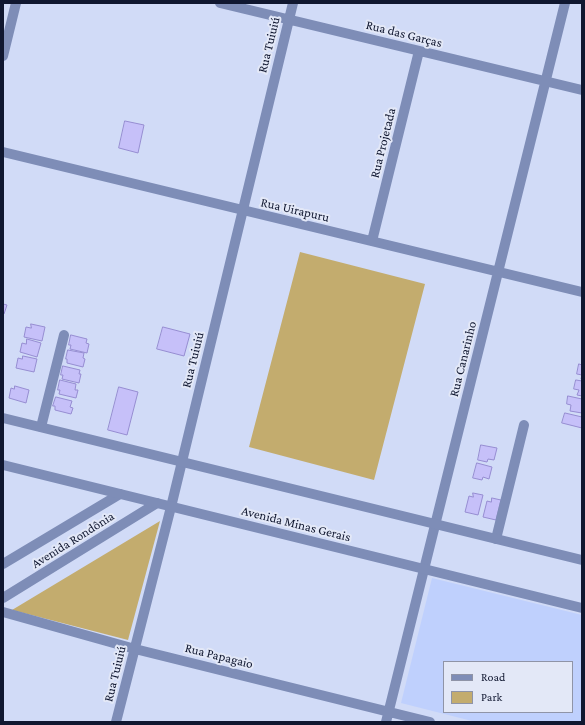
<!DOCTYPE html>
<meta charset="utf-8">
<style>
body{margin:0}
#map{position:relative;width:585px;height:725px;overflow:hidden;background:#d1dbf7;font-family:"Crimson Pro",serif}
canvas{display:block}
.frame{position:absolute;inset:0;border:4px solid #101730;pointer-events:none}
.legend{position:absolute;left:443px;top:661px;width:130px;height:52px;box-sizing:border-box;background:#e3e8f7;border:1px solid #8f94a7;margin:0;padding:5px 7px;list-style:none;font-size:12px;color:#101730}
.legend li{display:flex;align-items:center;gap:8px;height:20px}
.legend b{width:20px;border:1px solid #8f94a7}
</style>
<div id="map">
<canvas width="585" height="725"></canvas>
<div class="frame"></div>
<ul class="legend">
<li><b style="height:5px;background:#7e8db7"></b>Road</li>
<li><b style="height:11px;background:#c3ac6e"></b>Park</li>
</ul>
</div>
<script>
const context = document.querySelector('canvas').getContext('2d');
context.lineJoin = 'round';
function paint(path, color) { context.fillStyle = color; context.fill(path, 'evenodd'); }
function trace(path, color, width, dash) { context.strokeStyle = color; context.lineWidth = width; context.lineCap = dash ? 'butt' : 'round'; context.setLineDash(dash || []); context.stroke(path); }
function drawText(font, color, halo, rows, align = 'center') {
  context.font = font + ' "Crimson Pro",serif'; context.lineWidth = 4; context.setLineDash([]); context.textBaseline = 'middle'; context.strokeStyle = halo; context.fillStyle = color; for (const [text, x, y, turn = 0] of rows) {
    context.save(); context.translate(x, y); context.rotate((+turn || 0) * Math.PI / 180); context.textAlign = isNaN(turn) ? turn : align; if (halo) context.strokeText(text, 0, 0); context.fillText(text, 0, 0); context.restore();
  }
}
paint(new Path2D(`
 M 432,578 L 582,615 L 582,722 L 476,722 L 401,703 ZM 444,662 L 572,662 L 572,712 L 444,712 Z`), '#bfd0fd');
paint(new Path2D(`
 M 300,252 L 425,284 L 374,480 L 249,447 Z
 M 160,521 L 128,640 L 12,610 Z`), '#c3ac6e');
const building = new Path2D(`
 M 125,121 L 144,125 L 138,153 L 119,148 Z
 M 3,304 L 7,305 L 4,314 L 3,314 Z
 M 31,324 L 45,327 L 42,341 L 24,337 L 26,327 L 31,328 Z
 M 163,327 L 190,334 L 184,356 L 157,349 Z
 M 71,335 L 87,339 L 86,343 L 89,344 L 87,353 L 70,349 L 71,345 L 69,345 Z
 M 27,339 L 41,343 L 37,357 L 20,352 L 22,343 L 26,344 Z
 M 68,350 L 84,353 L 83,358 L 85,359 L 83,367 L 67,363 L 67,359 L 66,359 Z
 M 23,356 L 37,359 L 34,372 L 16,368 L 18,358 L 22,359 Z
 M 579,364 L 582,365 L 582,379 L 581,379 L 582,375 L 577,374 Z
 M 63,366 L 80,370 L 79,374 L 81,374 L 79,383 L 62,379 L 63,375 L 61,375 Z
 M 60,380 L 76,384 L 75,390 L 78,390 L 76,398 L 59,394 L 60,390 L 58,390 Z
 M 576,380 L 582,381 L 582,396 L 577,395 L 579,390 L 574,389 Z
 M 15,386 L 29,390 L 26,403 L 9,398 L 11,388 L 14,389 Z
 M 119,387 L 138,392 L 127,435 L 108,430 Z
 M 568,396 L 582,399 L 582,413 L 570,411 L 571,405 L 567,404 Z
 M 56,397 L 72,401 L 70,407 L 73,408 L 71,414 L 55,410 L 55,406 L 53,406 Z
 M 565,413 L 582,417 L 582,428 L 562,423 Z
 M 481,445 L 497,448 L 494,460 L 488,459 L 487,462 L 478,460 Z
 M 477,463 L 492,467 L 489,479 L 483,477 L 482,480 L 473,478 Z
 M 473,493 L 483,495 L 478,515 L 465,512 L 469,496 L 473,497 Z
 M 492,498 L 501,500 L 496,520 L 483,517 L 487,501 L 491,502 Z`);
paint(building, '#c6c0f9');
trace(building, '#968dd1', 1);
trace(new Path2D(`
 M 220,3 L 582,90
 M 3,56 L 16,3
 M 3,152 L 582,292
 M 372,241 L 419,51
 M 41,427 L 64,335
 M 496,539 L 524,425
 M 3,564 L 120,494
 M 3,598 L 157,503
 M 3,612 L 135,649 L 430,722
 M 116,722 L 171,507 L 293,3
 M 386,722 L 565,3`), '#7e8db7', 10);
trace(new Path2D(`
 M 3,418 L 582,560
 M 3,465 L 582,608`), '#7e8db7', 10);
drawText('13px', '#101730', '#e3e8f7', [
 ["Rua das Garças",404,34,14],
 ["Rua Tuiuiú",269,45,-76],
 ["Rua Projetada",383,143,-76],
 ["Rua Uirapuru",295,210,13],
 ["Rua Canarinho",463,359,-76],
 ["Rua Tuiuiú",193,360,-76],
 ["Avenida Minas Gerais",296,524,14],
 ["Avenida Rondônia",73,540,-32],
 ["Rua Papagaio",219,656,14],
 ["Rua Tuiuiú",115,674,-76]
]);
</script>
